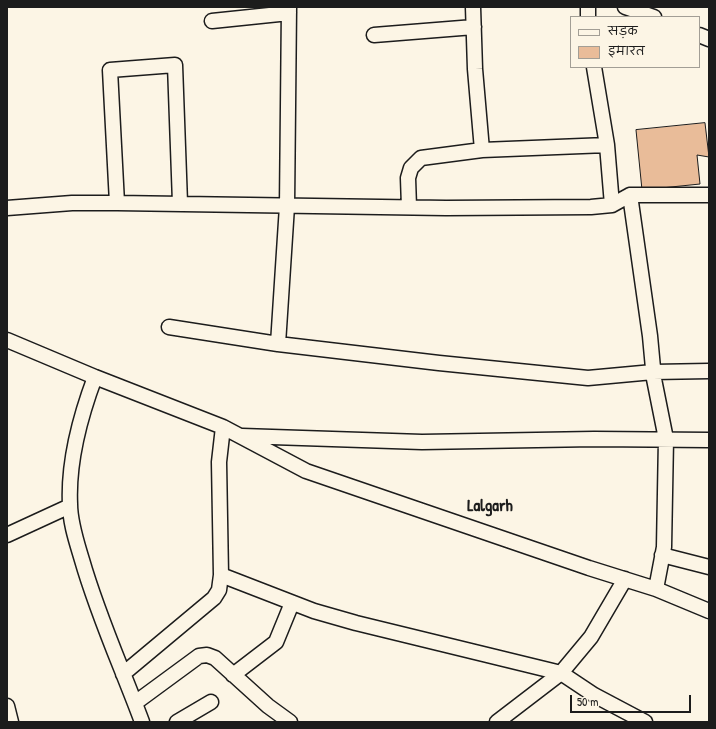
<!DOCTYPE html>
<meta charset="utf-8">
<style>
body{margin:0}
#map{position:relative;width:716px;height:729px;overflow:hidden;background:#fcf5e5;font-family:"Patrick Hand","Playpen Sans Deva",sans-serif}
canvas{display:block}
.frame{position:absolute;inset:0;border:8px solid #1c1c1c;pointer-events:none}
.legend{position:absolute;left:570px;top:16px;width:130px;height:52px;box-sizing:border-box;background:#fcf5e5;border:1px solid #a29e95;margin:0;padding:5px 7px;list-style:none;font-size:12px;color:#1c1c1c}
.legend li{display:flex;align-items:center;gap:8px;height:20px}
.legend b{width:20px;border:1px solid #a29e95}
.scale{position:absolute;left:570px;top:695px;width:121px;height:18px;box-sizing:border-box;border:2px solid #1c1c1c;border-top:0;padding-left:5px;font-size:12px;line-height:14px;white-space:nowrap;color:#1c1c1c;-webkit-text-stroke:3px #fcf5e5;paint-order:stroke}
</style>
<div id="map">
<canvas width="716" height="729"></canvas>
<div class="frame"></div>
<ul class="legend">
<li><b style="height:5px;background:#fcf5e5"></b>सड़क</li>
<li><b style="height:11px;background:#e9bc99"></b>इमारत</li>
</ul>
<div class="scale">50 m</div>
</div>
<script>
const context = document.querySelector('canvas').getContext('2d');
context.lineJoin = 'round';
function paint(path, color) { context.fillStyle = color; context.fill(path, 'evenodd'); }
function trace(path, color, width, dash) { context.strokeStyle = color; context.lineWidth = width; context.lineCap = dash ? 'butt' : 'round'; context.setLineDash(dash || []); context.stroke(path); }
function drawText(font, color, halo, rows, align = 'center') {
  context.font = font + ' "Patrick Hand",sans-serif'; context.lineWidth = 3.5; context.setLineDash([]); context.textBaseline = 'middle'; context.strokeStyle = halo; context.fillStyle = color; for (const [text, x, y, turn = 0] of rows) {
    context.save(); context.translate(x, y); context.rotate((+turn || 0) * Math.PI / 180); context.textAlign = isNaN(turn) ? turn : align; if (halo) context.strokeText(text, 0, 0); context.fillText(text, 0, 0); context.restore();
  }
}
const building = new Path2D(`
 M 705,123 L 709,157 L 697,155 L 700,184 L 642,190 L 636,130 Z`);
paint(building, '#e9bc99');
trace(building, '#1c1c1c', 1);
const street = new Path2D(`
 M 473,7 L 475,69 L 482,150
 M 625,7 L 654,17
 M 588,17 L 588,7
 M 212,21 L 289,13
 M 374,35 L 474,27
 M 699,35 L 709,39
 M 594,67 L 607,145 L 612,205
 M 630,195 L 650,336 L 654,379 L 666,439 L 664,547 L 656,589
 M 117,203 L 110,70 L 175,65 L 180,203
 M 409,207 L 408,178 L 411,168 L 421,158 L 482,150 L 607,145
 M 7,208 L 72,203 L 117,203 L 446,208 L 591,207 L 612,205 L 630,195 L 709,195
 M 169,327 L 278,344 L 439,363 L 588,378 L 653,372 L 709,371
 M 7,340 L 95,377 L 223,427 L 306,471 L 589,568 L 656,589 L 709,611
 M 278,344 L 287,206 L 289,7
 M 95,377 C 80,417 68,462 70,504 C 70,523 77,543 82,560 C 98,616 122,668 142,722
 M 242,436 L 422,442 L 594,439 L 709,440
 M 7,535 L 70,506
 M 662,555 L 709,567
 M 221,575 L 314,611 L 356,623 L 561,673 L 594,695 L 645,722
 M 123,674 L 214,598 L 219,590 L 221,575 L 219,462 L 223,427
 M 233,675 L 276,642 L 292,603
 M 135,703 L 199,656 L 207,655 L 215,658 L 268,706 L 290,722
 M 7,706 L 11,722
 M 177,722 L 211,702
 M 497,722 L 561,673 L 591,637 L 625,579`);
trace(street, '#1c1c1c', 17);
trace(street, '#fcf5e5', 14);
drawText('bold 17px', '#1c1c1c', '#fcf5e5', [
 ["Lalgarh",490,506]
]);
</script>
